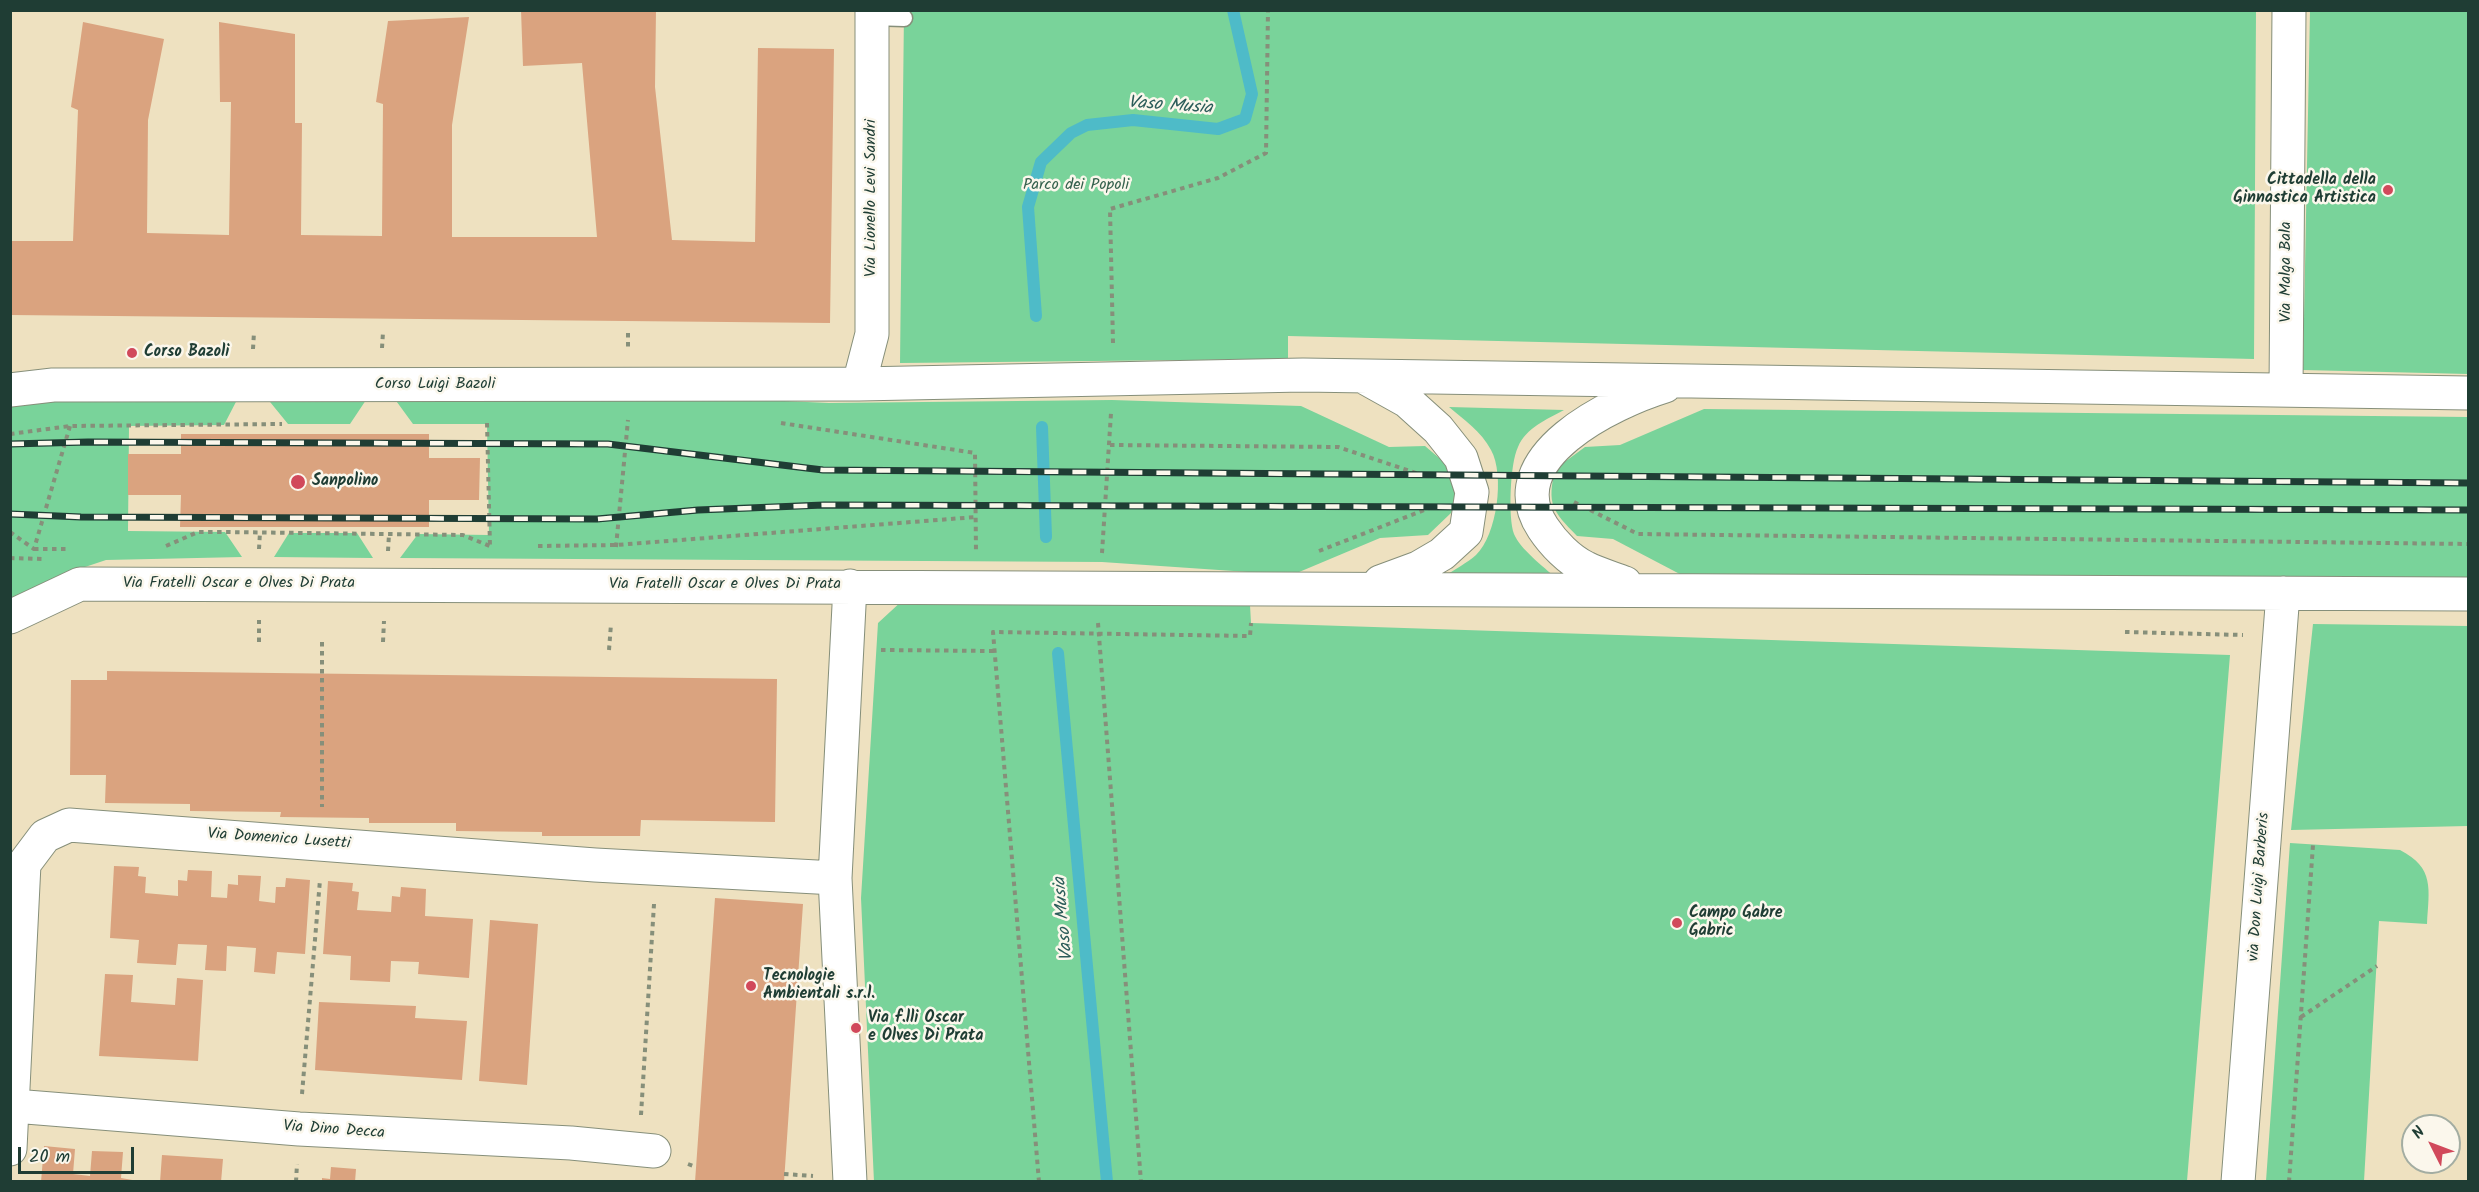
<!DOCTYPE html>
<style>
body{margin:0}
#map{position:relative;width:2479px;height:1192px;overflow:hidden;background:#eee1c0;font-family:Kalam,sans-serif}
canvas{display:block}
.frame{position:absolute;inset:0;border:12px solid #1f3d34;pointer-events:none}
.north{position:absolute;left:2401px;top:1114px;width:60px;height:60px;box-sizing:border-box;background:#fbf7ec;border:2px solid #a3ada2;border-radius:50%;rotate:312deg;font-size:16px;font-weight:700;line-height:24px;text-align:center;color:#1f3d34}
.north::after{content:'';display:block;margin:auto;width:21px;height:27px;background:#d1495b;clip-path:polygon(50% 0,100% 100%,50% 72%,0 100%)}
.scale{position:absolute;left:18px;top:1147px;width:116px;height:27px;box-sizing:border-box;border:3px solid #1f3d34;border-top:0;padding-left:8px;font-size:18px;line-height:21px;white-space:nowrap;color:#1f3d34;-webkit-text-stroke:4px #fbf7ec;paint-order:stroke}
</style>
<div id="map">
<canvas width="2479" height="1192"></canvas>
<div class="frame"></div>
<div class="north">N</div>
<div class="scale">20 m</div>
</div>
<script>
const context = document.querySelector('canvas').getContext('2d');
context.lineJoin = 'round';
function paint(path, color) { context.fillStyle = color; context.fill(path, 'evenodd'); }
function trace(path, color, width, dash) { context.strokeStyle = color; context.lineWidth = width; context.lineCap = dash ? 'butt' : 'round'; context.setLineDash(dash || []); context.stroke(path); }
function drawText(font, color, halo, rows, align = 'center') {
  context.font = font + ' Kalam,sans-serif'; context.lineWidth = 5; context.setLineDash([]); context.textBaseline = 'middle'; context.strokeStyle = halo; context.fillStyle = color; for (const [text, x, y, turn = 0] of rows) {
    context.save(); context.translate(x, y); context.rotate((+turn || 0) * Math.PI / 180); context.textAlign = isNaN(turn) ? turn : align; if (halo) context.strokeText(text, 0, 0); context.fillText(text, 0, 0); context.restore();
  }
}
paint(new Path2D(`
 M 904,11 L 2256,11 L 2254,359 L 1288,336 L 1288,359 L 900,363 Z
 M 2310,11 L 2468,11 L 2468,374 L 2303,370 Z
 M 629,394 L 829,403 L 1112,400 L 1301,406 L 1389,447 L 1425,446 L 1452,469 L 1458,496 L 1451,513 L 1428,535 L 1380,538 L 1292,575 L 1102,562 L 400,558 L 418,534 L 489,535 L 487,424 L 413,424 L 394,398 Z
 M 239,396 L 224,425 L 129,426 L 128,531 L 225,532 L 242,557 L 106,560 L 58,576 L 11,602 L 11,402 Z
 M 266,397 L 368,397 L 350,424 L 288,424 Z
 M 1449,407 L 1564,410 C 1547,419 1526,428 1518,447 C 1510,463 1508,518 1514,534 C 1520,549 1544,567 1556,578 L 1445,576 C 1455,569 1467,563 1476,555 C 1497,535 1505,475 1491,450 C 1481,431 1464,420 1449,407 Z
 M 1704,409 L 2468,417 L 2468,584 L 1695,582 L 1613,539 L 1577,536 C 1552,510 1547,505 1555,469 L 1585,447 L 1620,445 Z
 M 289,533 L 357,533 L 373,558 L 274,557 Z
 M 903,600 L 1250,605 L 1251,623 L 2230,655 L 2187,1181 L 874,1182 L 861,898 L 878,623 Z
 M 2313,624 L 2468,626 L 2468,826 L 2291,830 Z
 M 2290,843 L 2400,850 C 2435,868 2429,889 2427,924 L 2379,921 L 2364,1181 L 2266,1181 Z`), '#79d39a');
trace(new Path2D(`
 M 1036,316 L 1028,207 L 1041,162 L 1071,133 L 1087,125 L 1133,120 L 1218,129 L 1245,119 L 1252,94 L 1233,10
 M 1042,427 L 1046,537
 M 1058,653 L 1107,1182`), '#4ebbc8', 12);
paint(new Path2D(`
 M 521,10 L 656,10 L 655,87 L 672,240 L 755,242 L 758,48 L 834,49 L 830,323 L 10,315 L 10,241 L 73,241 L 78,110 L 71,107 L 83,22 L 164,39 L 148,120 L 147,233 L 229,235 L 231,102 L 220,102 L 219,22 L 295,34 L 295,123 L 302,123 L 301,235 L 382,236 L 383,104 L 376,102 L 388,21 L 469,17 L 452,125 L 452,237 L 597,237 L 582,63 L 523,66 Z
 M 181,434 L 429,434 L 429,458 L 480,458 L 479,500 L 429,500 L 429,527 L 180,527 L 181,495 L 128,495 L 128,454 L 181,454 Z
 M 107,671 L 777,679 L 775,822 L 641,820 L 640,836 L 542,836 L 542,832 L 456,831 L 456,823 L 369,823 L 369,818 L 280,817 L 281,812 L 190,811 L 190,804 L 105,803 L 106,775 L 70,775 L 71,680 L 107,680 Z
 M 114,866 L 139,867 L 138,876 L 146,877 L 145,893 L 178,896 L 178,880 L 187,881 L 188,870 L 212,871 L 211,897 L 227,898 L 228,884 L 238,885 L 238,875 L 261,876 L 259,901 L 275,903 L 276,887 L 285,887 L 286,878 L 310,880 L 305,954 L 277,952 L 275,974 L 254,972 L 256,948 L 227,946 L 226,971 L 205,970 L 207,945 L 178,944 L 176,965 L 137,963 L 139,940 L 110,938 Z
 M 328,881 L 353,883 L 352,891 L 359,892 L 357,910 L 391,912 L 392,896 L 400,897 L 401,887 L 426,889 L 425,916 L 473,919 L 469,978 L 418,974 L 419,962 L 391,961 L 390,982 L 350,980 L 351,956 L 323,954 Z
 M 715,898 L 803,904 L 784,1182 L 695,1182 Z
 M 490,920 L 538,924 L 527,1085 L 479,1081 Z
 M 105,974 L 133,975 L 131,1002 L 175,1005 L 177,978 L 203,980 L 198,1061 L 99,1056 Z
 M 319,1002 L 416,1006 L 415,1018 L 467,1021 L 462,1080 L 315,1070 Z
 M 44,1146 L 75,1149 L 73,1174 L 90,1176 L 92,1151 L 123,1152 L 121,1178 L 144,1182 L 41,1182 Z
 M 162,1155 L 223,1159 L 221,1182 L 160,1182 Z
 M 331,1167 L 356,1169 L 355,1182 L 322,1182 L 322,1178 L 330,1179 Z`), '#daa37f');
const service = new Path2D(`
 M 872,17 L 904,18`);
const minor = new Path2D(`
 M 1364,377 L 1407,401 L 1438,429 L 1461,458 L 1472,492 L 1466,532 L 1442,554 L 1418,568 L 1380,582
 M 859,384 L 872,334 L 872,10
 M 2286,389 L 2289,10
 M 10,390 L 53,385 L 859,384 L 1303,375 L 2468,393
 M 1625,583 C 1612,578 1598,574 1586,568 C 1569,560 1553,543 1543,528 C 1496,457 1613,402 1665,386
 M 850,586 L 835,878 L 850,1182
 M 10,617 L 80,584 L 2468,594
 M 14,1106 L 299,1129 L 571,1143 L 654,1151
 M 10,1149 L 24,864 L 45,836 L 69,825 L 595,865 L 835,878
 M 2238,1182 L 2283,593`);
trace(service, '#868f7a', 19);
trace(minor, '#868f7a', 35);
trace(new Path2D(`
 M 628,333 L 628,350
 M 1113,343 L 1110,209 L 1218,178 L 1266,153 L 1268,10
 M 382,348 L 383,332
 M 253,349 L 254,332
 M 487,423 L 490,547
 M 781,423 L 975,453 L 976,552
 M 10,434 L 70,426 L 282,424
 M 1110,445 L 1338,447 L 1428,477
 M 1574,502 L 1638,534 L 2468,544
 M 10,532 L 34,549 L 70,426
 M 166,546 L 198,532 L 225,532 L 463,535 L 492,547
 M 538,546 L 616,545 L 976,517
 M 616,547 L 628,420
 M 34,549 L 66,549
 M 259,549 L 260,532
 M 388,551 L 389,534
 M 1319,551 L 1432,507
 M 1102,553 L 1111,413
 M 10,558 L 45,559
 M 1098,623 L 1141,1182
 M 2125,632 L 2243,635
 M 259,642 L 259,620
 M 322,642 L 322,807
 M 383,642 L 384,621
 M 609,650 L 611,624
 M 881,650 L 994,651
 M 2301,1017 L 2377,966
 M 302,1094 L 320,880
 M 641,1115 L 654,904
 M 688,1164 L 696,1167
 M 784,1174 L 813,1176
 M 296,1182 L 297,1164
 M 1039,1182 L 993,632 L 1250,636 L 1251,623
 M 2289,1182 L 2313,845`), '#868f7a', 4, [4.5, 4.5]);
trace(service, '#fff', 16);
trace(minor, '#fff', 33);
const rail = new Path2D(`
 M 10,444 L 88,442 L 608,444 L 823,470 L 2468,483
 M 10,514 L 81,517 L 597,519 L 698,510 L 824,505 L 2468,510`);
trace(rail, '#1f3d34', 7);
trace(rail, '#fbf7ec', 4.5, [14]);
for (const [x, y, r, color] of [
 [2388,190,6,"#d1495b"],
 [132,353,6,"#d1495b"],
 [298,482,8,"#d1495b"],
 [1677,923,6,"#d1495b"],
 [751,986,6,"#d1495b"],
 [856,1028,6,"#d1495b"]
]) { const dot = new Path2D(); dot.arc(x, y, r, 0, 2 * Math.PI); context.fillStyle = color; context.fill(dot); trace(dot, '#fbf7ec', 2); }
drawText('bold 16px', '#1f3d34', '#fbf7ec', [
 ["Cittadella della",2376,181,"right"],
 ["Ginnastica Artistica",2376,199,"right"],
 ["Corso Bazoli",144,353],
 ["Sanpolino",312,482],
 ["Campo Gabre",1689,914],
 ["Gabric",1689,932],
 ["Tecnologie",763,977],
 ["Ambientali s.r.l.",763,995],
 ["Via f.lli Oscar",868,1019],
 ["e Olves Di Prata",868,1037]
], 'left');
drawText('16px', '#36624e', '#fbf7ec', [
 ["Parco dei Popoli",1076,186]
]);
drawText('16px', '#1f3d34', '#fbf7ec', [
 ["Via Lionello Levi Sandri",872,198,-90],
 ["Via Malga Bala",2287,272,-90],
 ["Corso Luigi Bazoli",435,385],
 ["Via Fratelli Oscar e Olves Di Prata",239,584],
 ["Via Fratelli Oscar e Olves Di Prata",725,585],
 ["Via Domenico Lusetti",279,840,4],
 ["via Don Luigi Barberis",2260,887,-86],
 ["Via Dino Decca",334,1131,4]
]);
drawText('italic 18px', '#2b5c59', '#fbf7ec', [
 ["Vaso Musia",1170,107,4],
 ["Vaso Musia",1065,919,-95]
]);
</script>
